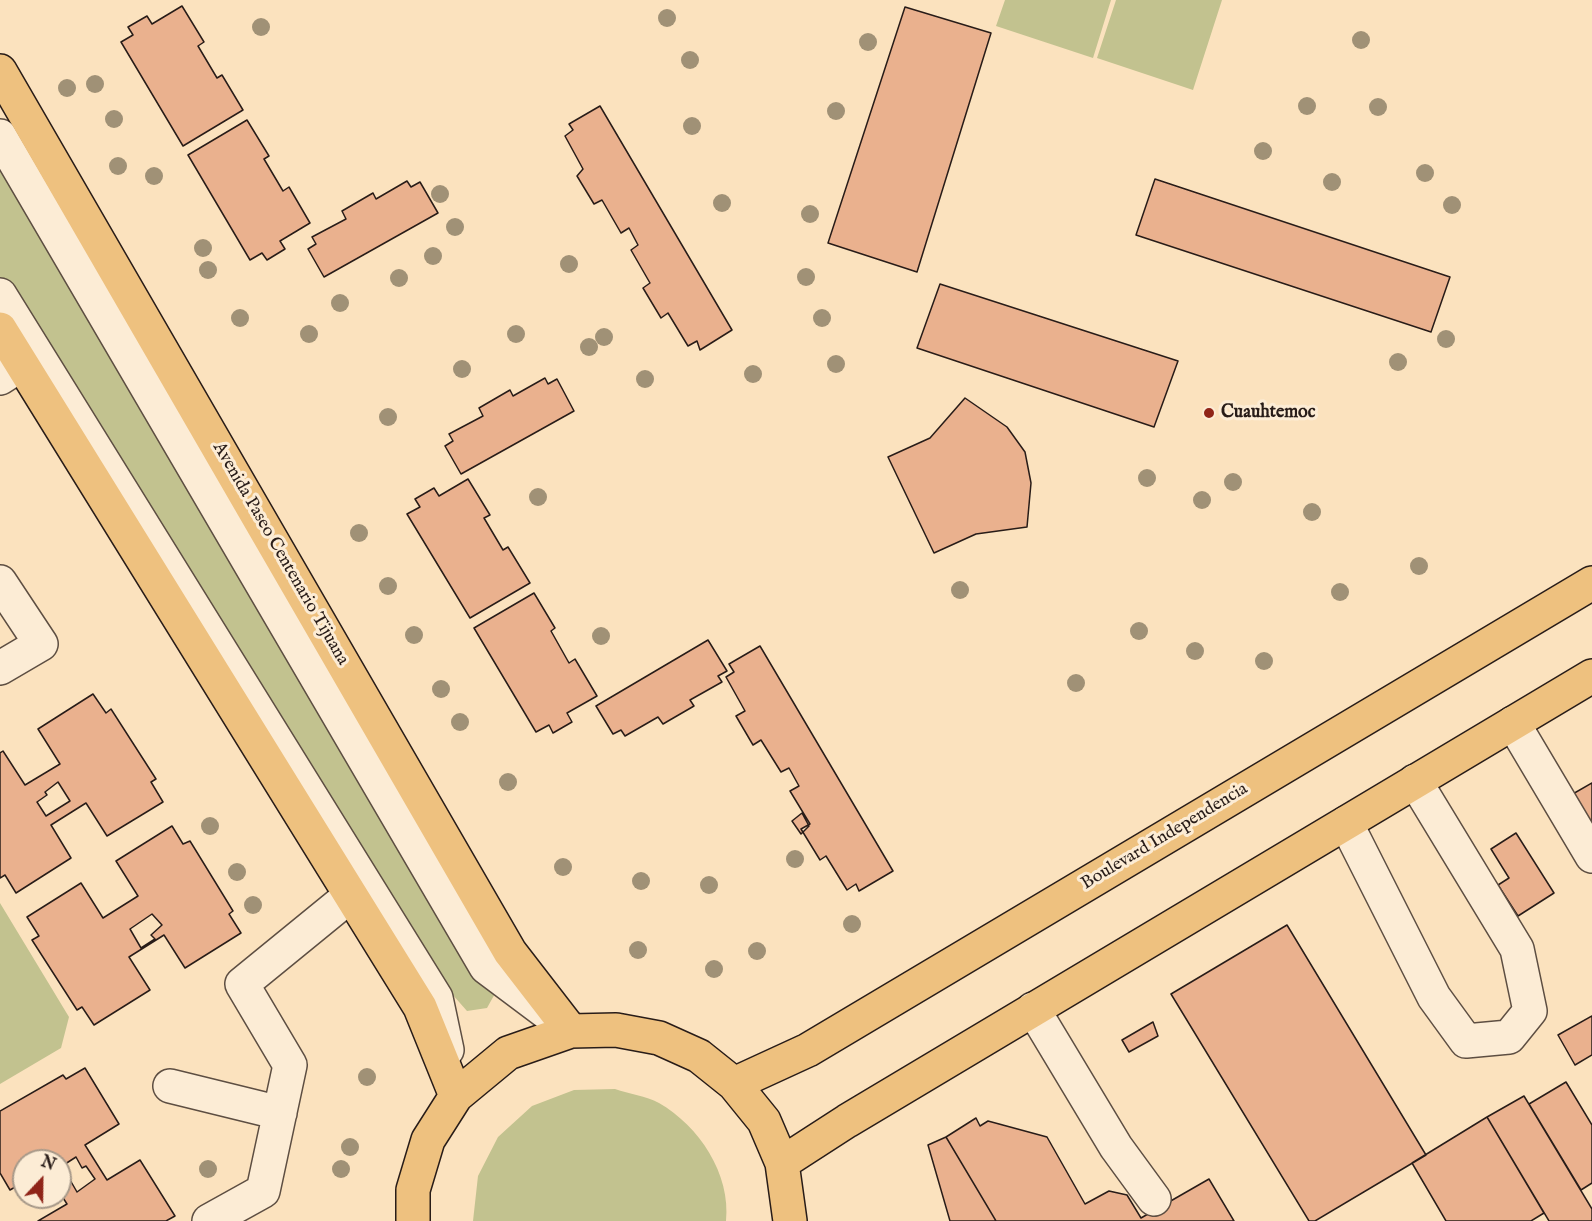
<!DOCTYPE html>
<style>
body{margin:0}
#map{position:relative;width:1592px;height:1221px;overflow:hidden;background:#fbe2be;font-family:"IM FELL English",serif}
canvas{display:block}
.north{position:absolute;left:12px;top:1149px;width:60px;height:60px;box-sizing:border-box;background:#fcecd5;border:2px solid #a79989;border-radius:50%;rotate:22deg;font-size:16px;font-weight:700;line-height:24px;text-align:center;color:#281c18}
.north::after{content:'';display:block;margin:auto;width:21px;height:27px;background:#8f2418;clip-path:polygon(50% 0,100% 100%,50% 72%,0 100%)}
</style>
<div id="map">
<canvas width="1592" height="1221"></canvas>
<div class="north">N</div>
</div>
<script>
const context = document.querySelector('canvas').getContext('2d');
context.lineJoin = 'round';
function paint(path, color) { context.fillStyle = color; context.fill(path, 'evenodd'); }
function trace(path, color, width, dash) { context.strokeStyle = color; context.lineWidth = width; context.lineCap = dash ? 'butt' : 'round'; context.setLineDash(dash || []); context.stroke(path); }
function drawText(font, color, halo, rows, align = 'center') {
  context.font = font + ' "IM FELL English",serif'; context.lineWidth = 6; context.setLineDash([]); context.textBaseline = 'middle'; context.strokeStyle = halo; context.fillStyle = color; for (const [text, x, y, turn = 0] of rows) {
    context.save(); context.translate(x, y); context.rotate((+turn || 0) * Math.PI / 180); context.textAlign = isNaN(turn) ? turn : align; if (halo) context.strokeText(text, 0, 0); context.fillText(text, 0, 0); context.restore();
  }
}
paint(new Path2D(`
 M 1005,0 L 1111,0 L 1093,58 L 996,26 Z
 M 1116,0 L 1222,0 L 1193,90 L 1097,58 Z
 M 0,135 L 497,990 L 487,1008 L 467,1011 L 452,994 L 0,280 Z
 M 0,903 L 69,1017 L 61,1048 L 0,1084 Z
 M 615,1089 C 629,1094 646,1096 659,1103 C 699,1126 731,1174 726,1221 L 473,1221 L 478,1176 L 498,1137 L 532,1106 L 574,1090 Z`), '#c2c28f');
const building = new Path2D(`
 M 182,6 L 204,42 L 198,46 L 217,78 L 222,75 L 243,110 L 183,146 L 121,42 L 133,35 L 128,27 L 147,16 L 152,24 Z
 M 905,7 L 991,33 L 917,272 L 828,243 Z
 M 600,106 L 732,330 L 700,350 L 697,341 L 688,346 L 668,313 L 661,318 L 643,288 L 650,283 L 631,250 L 638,245 L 629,228 L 621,233 L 602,200 L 594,204 L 577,176 L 583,169 L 565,136 L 573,130 L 569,124 Z
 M 247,120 L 269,156 L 264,159 L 283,191 L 289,187 L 310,223 L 280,241 L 285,249 L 267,260 L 262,253 L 250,260 L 188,155 Z
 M 1155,179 L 1450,277 L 1431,332 L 1136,235 Z
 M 407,181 L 411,187 L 420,182 L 438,213 L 324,277 L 308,249 L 316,244 L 312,237 L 346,219 L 342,211 L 373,193 L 376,199 Z
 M 940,284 L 1178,361 L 1154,427 L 917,348 Z
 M 545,378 L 548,384 L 557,379 L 574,411 L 461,474 L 445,446 L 453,441 L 449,434 L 483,416 L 479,408 L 510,390 L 513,396 Z
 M 965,398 L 1007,427 L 1025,452 L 1031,483 L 1027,527 L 976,534 L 934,553 L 888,457 L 930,438 Z
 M 468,479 L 490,515 L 484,518 L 503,550 L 508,547 L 530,583 L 470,618 L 407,514 L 420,507 L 415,499 L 434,488 L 439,496 Z
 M 534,593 L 555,628 L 551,631 L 569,663 L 575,659 L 597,696 L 567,713 L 572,722 L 553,733 L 549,725 L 536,732 L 474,628 Z
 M 708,640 L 727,671 L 718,676 L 722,682 L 690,700 L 694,706 L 663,724 L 658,717 L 625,736 L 621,730 L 613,734 L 596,706 Z
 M 760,646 L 893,871 L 859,891 L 856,884 L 847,890 L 826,856 L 820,860 L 801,829 L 810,824 L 790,791 L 799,786 L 789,768 L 781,772 L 761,740 L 753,745 L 736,716 L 745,711 L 726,677 L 734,672 L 729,664 Z
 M 93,694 L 106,713 L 111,709 L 156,779 L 151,782 L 163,802 L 107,836 L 86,803 L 51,825 L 71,858 L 16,893 L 5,875 L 0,878 L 0,753 L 3,751 L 25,785 L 60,764 L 38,729 Z
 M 58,782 L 70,801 L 46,816 L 37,802 L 47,795 L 45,792 Z
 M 1592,783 L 1592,832 L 1571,795 Z
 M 802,813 L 809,826 L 801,834 L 792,821 Z
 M 172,826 L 183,844 L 190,841 L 233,911 L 229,914 L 241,933 L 185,968 L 164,935 L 129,957 L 150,990 L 94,1025 L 82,1007 L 77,1010 L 32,940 L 39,936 L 27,917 L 81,883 L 103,918 L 138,896 L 116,861 Z
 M 1516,833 L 1554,893 L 1518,916 L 1498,885 L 1509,878 L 1491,849 Z
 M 152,914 L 162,925 L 151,935 L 155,939 L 141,948 L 130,929 Z
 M 1287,925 L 1426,1155 L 1315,1221 L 1309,1221 L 1171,994 Z
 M 1592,1016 L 1592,1055 L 1575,1065 L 1558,1035 Z
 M 1153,1022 L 1158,1036 L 1129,1052 L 1122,1040 Z
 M 85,1068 L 119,1124 L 85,1145 L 107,1180 L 140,1160 L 175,1216 L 166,1221 L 38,1221 L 67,1204 L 60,1193 L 60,1161 L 24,1161 L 24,1182 L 10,1190 L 0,1173 L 0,1111 L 63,1075 L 66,1079 Z
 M 1566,1082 L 1592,1125 L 1592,1183 L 1581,1190 L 1529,1104 Z
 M 1524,1096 L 1592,1209 L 1592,1221 L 1549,1221 L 1487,1117 Z
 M 1487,1117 L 1544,1213 L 1531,1221 L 1446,1221 L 1412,1163 Z
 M 976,1118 L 980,1126 L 988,1121 L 1047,1137 L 1085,1204 L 1109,1191 L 1127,1195 L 1141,1218 L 1209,1179 L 1234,1221 L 996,1221 L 946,1137 Z
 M 946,1137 L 996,1221 L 950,1221 L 928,1145 Z
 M 76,1157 L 82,1168 L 86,1166 L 95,1179 L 77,1192 L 62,1166 Z`);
paint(building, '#eab18e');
trace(building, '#281c18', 1.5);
const minor = new Path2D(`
 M 0,136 L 486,967 L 558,1021
 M 0,295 L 436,998 L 447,1050
 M 0,378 L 22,364
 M 0,582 L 41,644 L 0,668
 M 1513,723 L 1592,856
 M 1346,823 L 1434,997 L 1466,1041 L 1509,1037 L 1530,1011 L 1517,949 L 1415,781
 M 1033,1009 L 1116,1147 L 1154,1199
 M 170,1086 L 280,1113
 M 209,1221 L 263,1191 L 290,1065 L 242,984 L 351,895`);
const major = new Path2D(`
 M 0,71 L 510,952 L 571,1031
 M 0,329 L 420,1007 L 456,1096
 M 734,1084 L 808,1050 L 1592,583
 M 782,1163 L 847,1121 L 1592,676
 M 413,1221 L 413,1190 L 428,1140 L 456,1096 L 508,1053 L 571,1031 L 616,1030 L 659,1038 L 699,1056 L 734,1084 L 764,1121 L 782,1163 L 790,1221`);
trace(minor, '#5d4e42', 36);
trace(major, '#281c18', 36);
trace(minor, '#fcecd5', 33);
trace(major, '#eec17f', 33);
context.fillStyle = '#a09176';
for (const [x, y] of [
 [667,18],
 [261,27],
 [1361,40],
 [868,42],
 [690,60],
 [95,84],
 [67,88],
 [1307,106],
 [1378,107],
 [836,111],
 [114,119],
 [692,126],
 [1263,151],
 [118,166],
 [1425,173],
 [154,176],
 [1332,182],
 [440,194],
 [722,203],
 [1452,205],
 [810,214],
 [455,227],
 [203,248],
 [433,256],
 [569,264],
 [208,270],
 [806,277],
 [399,278],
 [340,303],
 [240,318],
 [822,318],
 [309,334],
 [516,334],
 [604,337],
 [1446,339],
 [589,347],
 [1398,362],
 [836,364],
 [462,369],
 [753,374],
 [645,379],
 [388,417],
 [1147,478],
 [1233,482],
 [538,497],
 [1202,500],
 [1312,512],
 [359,533],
 [1419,566],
 [388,586],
 [960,590],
 [1340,592],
 [1139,631],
 [414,635],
 [601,636],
 [1195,651],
 [1264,661],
 [1076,683],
 [441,689],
 [460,722],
 [508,782],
 [210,826],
 [795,859],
 [563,867],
 [237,872],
 [641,881],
 [709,885],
 [253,905],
 [852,924],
 [638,950],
 [757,951],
 [714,969],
 [367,1077],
 [350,1147],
 [208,1169],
 [341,1169]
]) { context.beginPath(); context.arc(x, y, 9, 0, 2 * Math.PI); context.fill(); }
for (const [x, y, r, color] of [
 [1209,413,6,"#8f2418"]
]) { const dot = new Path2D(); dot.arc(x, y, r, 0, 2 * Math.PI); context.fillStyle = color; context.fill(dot); trace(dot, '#fcecd5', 2); }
drawText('bold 18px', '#281c18', '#fcecd5', [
 ["Cuauhtemoc",1221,413]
], 'left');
drawText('18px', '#281c18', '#fcecd5', [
 ["Avenida Paseo Centenario Tijuana",280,554,60],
 ["Boulevard Independencia",1165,837,-31]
]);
</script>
